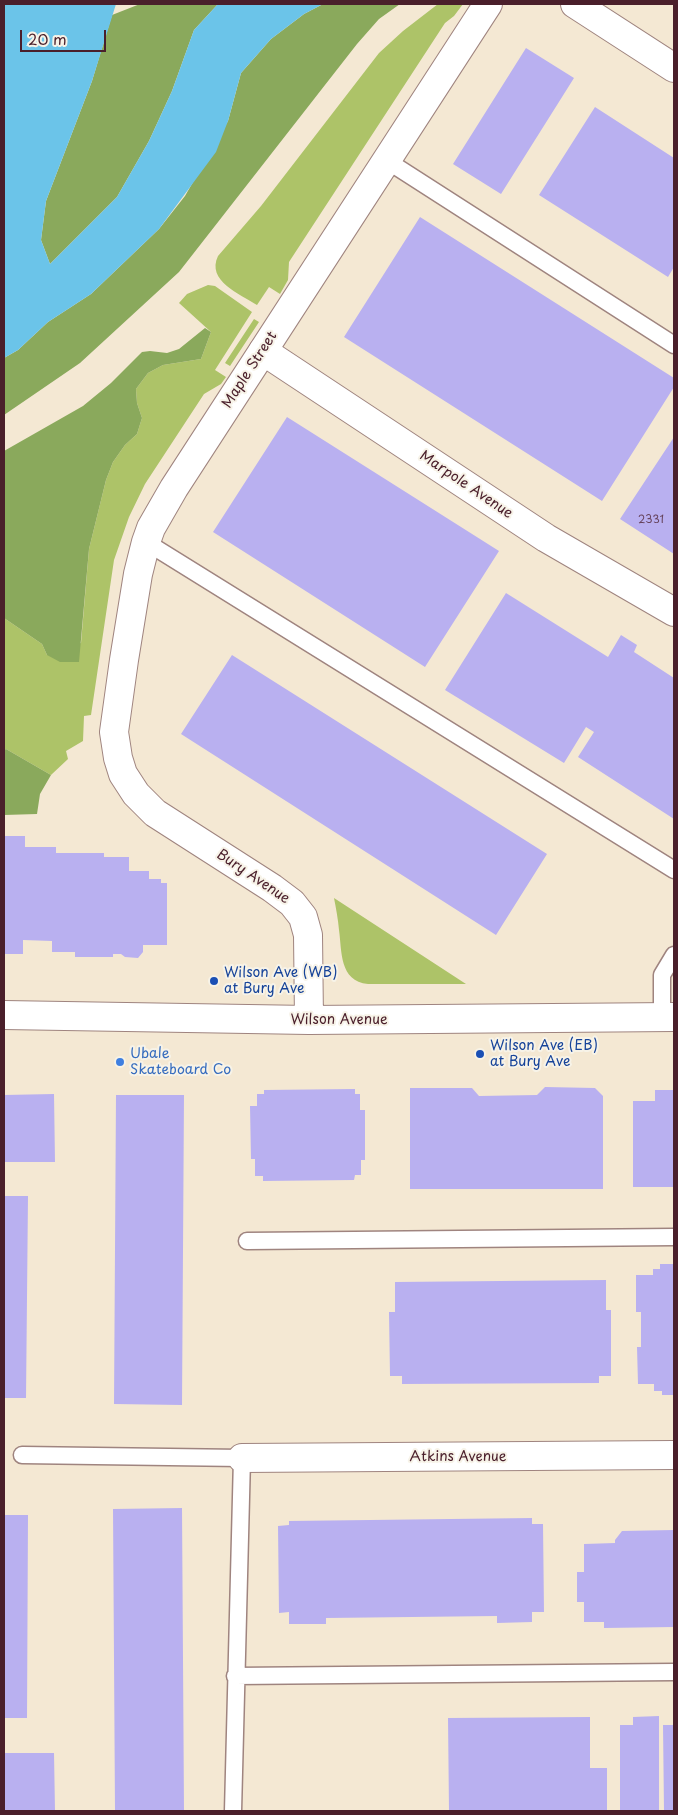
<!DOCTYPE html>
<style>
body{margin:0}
#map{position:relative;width:678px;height:1815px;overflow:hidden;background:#f4e8d3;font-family:"Playpen Sans",sans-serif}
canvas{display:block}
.frame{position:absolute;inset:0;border:5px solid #4a1f2b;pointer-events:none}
.scale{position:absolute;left:20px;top:30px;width:86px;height:22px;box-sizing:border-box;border:2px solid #4a1f2b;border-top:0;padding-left:6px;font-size:15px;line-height:18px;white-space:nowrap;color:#4a1f2b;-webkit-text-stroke:4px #f7f3e8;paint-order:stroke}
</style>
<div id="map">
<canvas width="678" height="1815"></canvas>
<div class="frame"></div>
<div class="scale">20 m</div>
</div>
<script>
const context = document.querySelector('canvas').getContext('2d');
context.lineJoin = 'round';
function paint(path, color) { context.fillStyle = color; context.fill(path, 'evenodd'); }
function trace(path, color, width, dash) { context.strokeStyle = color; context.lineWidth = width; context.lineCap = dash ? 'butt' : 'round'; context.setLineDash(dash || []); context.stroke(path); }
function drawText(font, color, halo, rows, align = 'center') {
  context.font = font + ' "Playpen Sans",sans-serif'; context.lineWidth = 4; context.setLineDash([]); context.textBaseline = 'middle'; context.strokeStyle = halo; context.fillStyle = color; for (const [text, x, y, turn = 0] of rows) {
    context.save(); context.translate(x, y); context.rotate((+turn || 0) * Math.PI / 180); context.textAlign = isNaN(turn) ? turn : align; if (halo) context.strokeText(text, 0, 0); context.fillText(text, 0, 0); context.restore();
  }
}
paint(new Path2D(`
 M 438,4 L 463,4 L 454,16 L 445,23 L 289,262 L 288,280 L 280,294 L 269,287 L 257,305 C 240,294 206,281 218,256 L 261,206 L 379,53 L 403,31 Z
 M 208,285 L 215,286 L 252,312 L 215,370 L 226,377 L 221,384 L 204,394 L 145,484 L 129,517 L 114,560 L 91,715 L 84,716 L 83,741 L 66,751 L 68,759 L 51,775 L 6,749 L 4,750 L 4,618 L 42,644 L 47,655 L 81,643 L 89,549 L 106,480 L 113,462 L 125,445 L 137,434 L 142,418 L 137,403 L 136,389 L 148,373 L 163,365 L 201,359 L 211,332 L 179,303 L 187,294 Z
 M 254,319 L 259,322 L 230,366 L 225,363 Z
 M 334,898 L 466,984 L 368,984 C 339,981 342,951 339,930 C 338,919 336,908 334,898 Z`), '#adc368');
paint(new Path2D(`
 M 140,4 L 218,4 L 194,30 L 172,91 L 149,141 L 117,197 L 50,264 L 41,240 L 46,201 L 92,81 L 112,15 Z
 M 323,4 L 400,4 L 379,19 L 357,44 L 179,272 L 80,363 L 4,415 L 4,358 L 18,350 L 48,322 L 91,294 L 159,229 L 185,196 L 228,121 L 241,73 L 271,39 L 304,14 Z
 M 205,328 L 211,332 L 201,359 L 163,365 L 148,373 L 136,389 L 137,403 L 142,418 L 137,434 L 125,445 L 113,462 L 106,480 L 89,549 L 79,662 L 60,662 L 47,655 L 42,644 L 4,618 L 4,451 L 83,406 L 111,383 L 142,352 L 150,351 L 167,353 L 179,349 Z
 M 6,749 L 51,775 L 40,794 L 37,814 L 4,815 L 4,750 Z`), '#8aa95c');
paint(new Path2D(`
 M 4,4 L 116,4 L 92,81 L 46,201 L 41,240 L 50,264 L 117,197 L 149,141 L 172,91 L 194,30 L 218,4 L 323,4 L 304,14 L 271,39 L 241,73 L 228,121 L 216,152 L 159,229 L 91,294 L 48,322 L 18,350 L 4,358 Z`), '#6bc4e9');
paint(new Path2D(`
 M 526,48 L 574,78 L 501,194 L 453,164 Z
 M 595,107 L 674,158 L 674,267 L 668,277 L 539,195 Z
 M 420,217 L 674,378 L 674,387 L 602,501 L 344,337 Z
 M 287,417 L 499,551 L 425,667 L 213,532 Z
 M 674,437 L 674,554 L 620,519 Z
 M 506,593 L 608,657 L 621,635 L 637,645 L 634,652 L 674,678 L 674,819 L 578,757 L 594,732 L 586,727 L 564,763 L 445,690 Z
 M 232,655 L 547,854 L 496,935 L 181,734 Z
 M 4,836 L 25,836 L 25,847 L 56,847 L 56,853 L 104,853 L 104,857 L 129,857 L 129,871 L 149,871 L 149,879 L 161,879 L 161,883 L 167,883 L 167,945 L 143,945 L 143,952 L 138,958 L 125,957 L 121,954 L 113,954 L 113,957 L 75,957 L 75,952 L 52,952 L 52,941 L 23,940 L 23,954 L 4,954 Z
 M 545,1087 L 595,1088 L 603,1096 L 603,1189 L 410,1189 L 410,1088 L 472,1088 L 479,1096 L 537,1095 Z
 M 355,1089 L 355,1094 L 360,1094 L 360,1110 L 365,1110 L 365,1160 L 361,1160 L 361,1175 L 355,1175 L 354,1180 L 263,1181 L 263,1176 L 255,1176 L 255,1159 L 251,1159 L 250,1106 L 257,1106 L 257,1094 L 264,1094 L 264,1090 Z
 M 655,1090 L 674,1090 L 674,1187 L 633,1187 L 633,1101 L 655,1101 Z
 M 54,1094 L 55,1162 L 4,1162 L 4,1095 Z
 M 116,1095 L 184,1095 L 182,1405 L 114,1404 Z
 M 4,1196 L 28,1196 L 26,1398 L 4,1398 Z
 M 660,1264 L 674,1264 L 674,1395 L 662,1395 L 662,1391 L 654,1391 L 654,1384 L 638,1384 L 637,1347 L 641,1347 L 641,1312 L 636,1312 L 636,1275 L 653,1275 L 653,1269 L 660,1269 Z
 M 606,1280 L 606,1310 L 611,1310 L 611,1376 L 599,1376 L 599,1383 L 402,1384 L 402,1376 L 390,1376 L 389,1312 L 395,1312 L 395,1282 Z
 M 182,1508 L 184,1811 L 115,1811 L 113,1509 Z
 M 4,1515 L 28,1515 L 27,1718 L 4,1718 Z
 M 532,1518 L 532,1524 L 543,1524 L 544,1612 L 532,1612 L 532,1622 L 497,1623 L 497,1616 L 326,1618 L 326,1624 L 289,1624 L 289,1612 L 279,1613 L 278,1526 L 289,1525 L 289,1521 Z
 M 674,1530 L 674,1627 L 604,1628 L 604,1622 L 584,1622 L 584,1602 L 577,1602 L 577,1572 L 584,1572 L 584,1544 L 615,1543 L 615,1540 L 622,1531 Z
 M 659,1716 L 659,1811 L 620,1811 L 620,1725 L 633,1725 L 633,1717 Z
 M 590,1717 L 590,1768 L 607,1768 L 607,1811 L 449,1811 L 448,1718 Z
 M 663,1725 L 674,1725 L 674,1811 L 664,1811 Z
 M 4,1753 L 54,1753 L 55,1811 L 4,1811 Z`), '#b9b0f0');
const service = new Path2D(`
 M 386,160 L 674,345
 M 146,542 L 674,870
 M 662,1018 L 662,975 L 674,955
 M 247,1241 L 674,1237
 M 22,1455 L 242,1458 L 233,1811
 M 235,1676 L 674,1672`);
const minor = new Path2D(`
 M 575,4 L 674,68
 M 263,351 L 546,538 L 674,612
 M 242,1458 L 674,1455`);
const tertiary = new Path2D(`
 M 4,1015 L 309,1020 L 674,1017
 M 309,1020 L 308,935 L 303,917 L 292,903 L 272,888 L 155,813 L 136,794 L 123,774 L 118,758 L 114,732 L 124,660 L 138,574 L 146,542 L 151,528 L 174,488 L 488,4`);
trace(service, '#9f847f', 19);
trace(minor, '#9f847f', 30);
trace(tertiary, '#9f847f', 30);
trace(service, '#fff', 16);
trace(minor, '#fff', 28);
trace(tertiary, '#fff', 28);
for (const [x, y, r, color] of [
 [214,981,5,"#1a4fb4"],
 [480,1054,5,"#1a4fb4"],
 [120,1062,5,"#3f7fe0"]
]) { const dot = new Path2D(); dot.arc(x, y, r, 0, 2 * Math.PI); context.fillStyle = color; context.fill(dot); trace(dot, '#f7f3e8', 2); }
drawText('11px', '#66435c', null, [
 ["2331",651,520]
]);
drawText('14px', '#4a1f2b', '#f7f3e8', [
 ["Maple Street",250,370,-57],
 ["Marpole Avenue",466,485,34],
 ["Bury Avenue",253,877,34],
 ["Wilson Avenue",339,1020],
 ["Atkins Avenue",458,1457]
]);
drawText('14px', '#164399', '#f7f3e8', [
 ["Wilson Ave (WB)",224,973],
 ["at Bury Ave",224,989],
 ["Wilson Ave (EB)",490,1046],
 ["at Bury Ave",490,1062]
], 'left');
drawText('14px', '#366cbe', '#f7f3e8', [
 ["Ubale",130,1054],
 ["Skateboard Co",130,1070]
], 'left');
</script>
